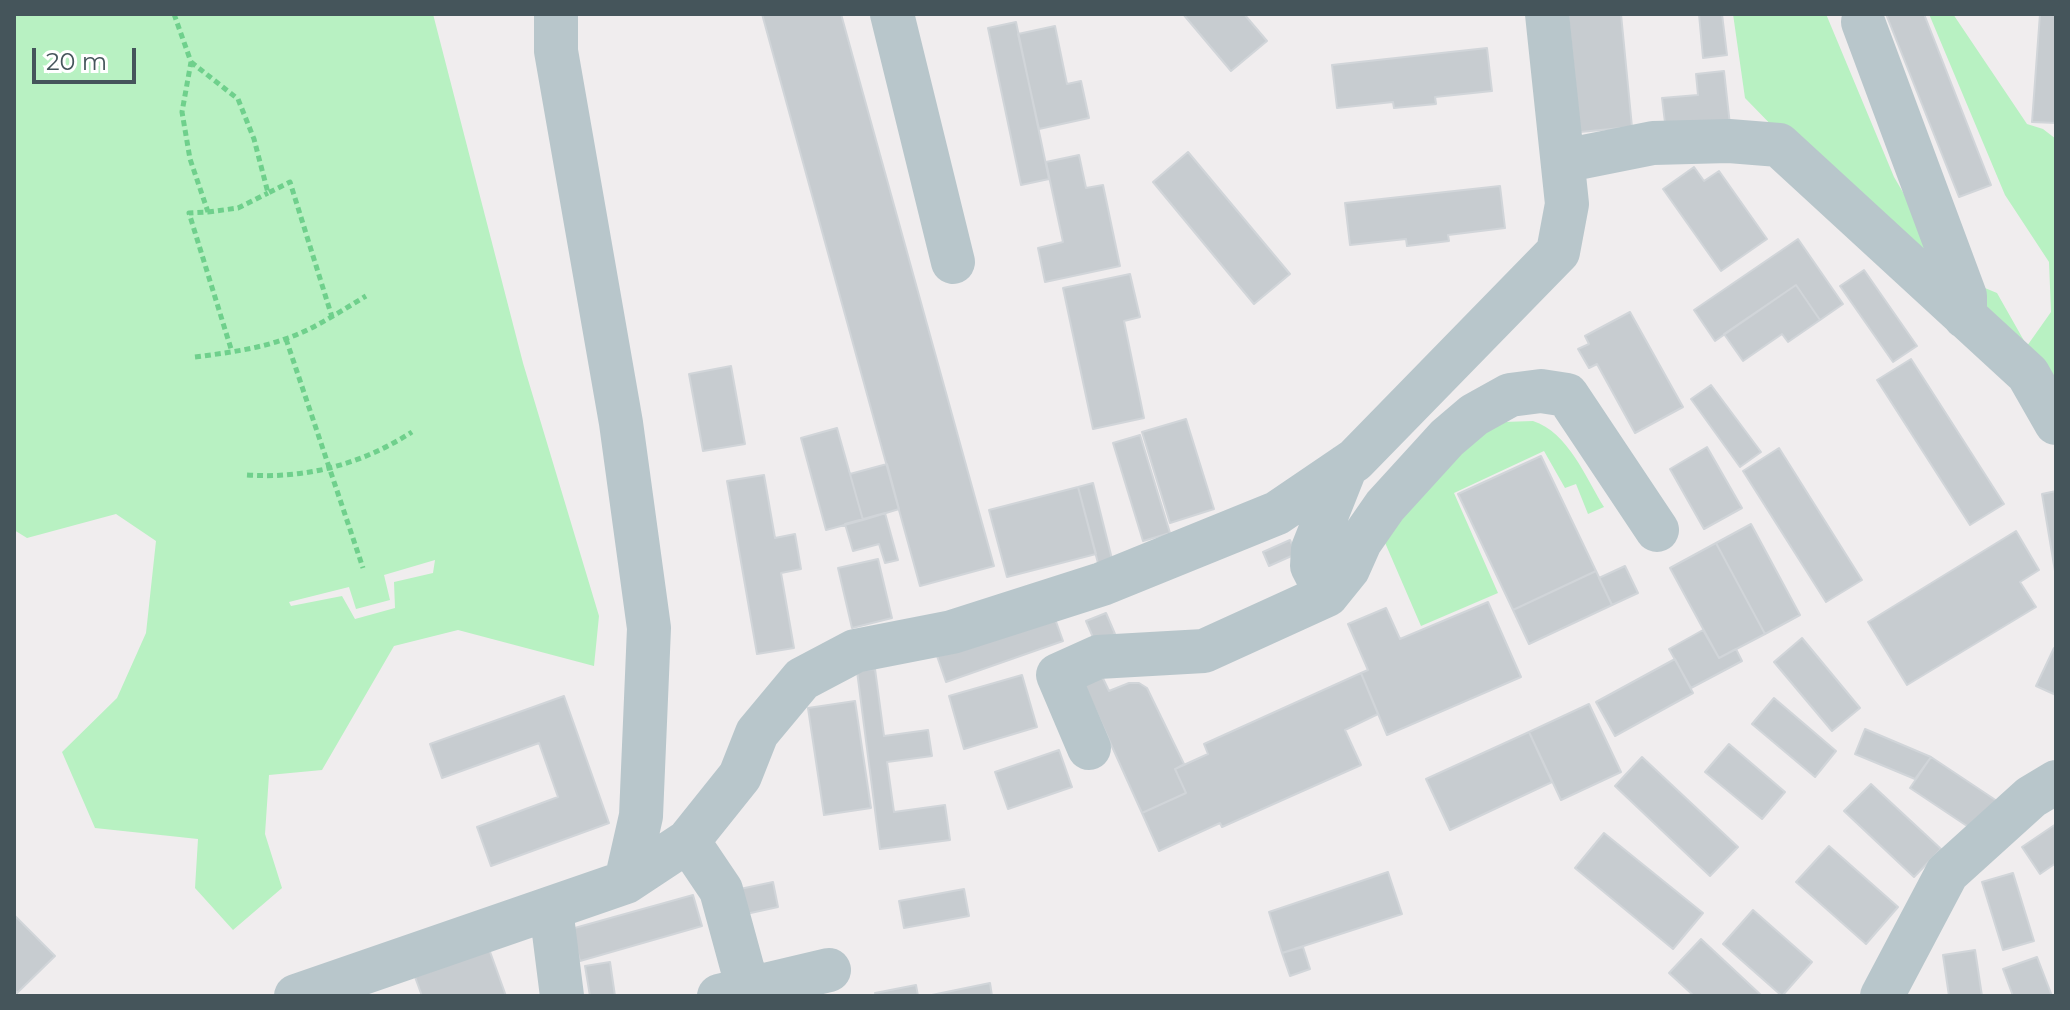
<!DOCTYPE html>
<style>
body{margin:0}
#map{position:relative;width:2070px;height:1010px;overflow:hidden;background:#f0edee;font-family:Montserrat,sans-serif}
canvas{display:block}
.frame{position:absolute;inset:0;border:16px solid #45555b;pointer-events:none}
.scale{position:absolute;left:32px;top:48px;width:104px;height:36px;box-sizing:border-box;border:4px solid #45555b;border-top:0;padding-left:10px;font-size:24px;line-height:28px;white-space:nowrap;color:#45555b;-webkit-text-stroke:6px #fff;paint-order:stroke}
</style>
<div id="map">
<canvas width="2070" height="1010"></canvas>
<div class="frame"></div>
<div class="scale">20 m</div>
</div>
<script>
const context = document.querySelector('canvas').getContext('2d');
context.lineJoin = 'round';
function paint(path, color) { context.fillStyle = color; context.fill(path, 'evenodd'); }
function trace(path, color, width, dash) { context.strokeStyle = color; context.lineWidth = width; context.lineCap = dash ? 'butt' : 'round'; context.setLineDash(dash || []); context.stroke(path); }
paint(new Path2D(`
 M 14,14 L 433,14 L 523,363 L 599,616 L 594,666 L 458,630 L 394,646 L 322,770 L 269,775 L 265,834 L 282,888 L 233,930 L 195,888 L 198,839 L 95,828 L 62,752 L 117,698 L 146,633 L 156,541 L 116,514 L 27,538 L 14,530 ZM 435,560 L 433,573 L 394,582 L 395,608 L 355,619 L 342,596 L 291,606 L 289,602 L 349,587 L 356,609 L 390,600 L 384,575 Z
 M 1733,14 L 1826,14 L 1894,177 L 1931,240 L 1940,273 L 1781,135 L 1745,98 Z
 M 1929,14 L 1953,14 L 2027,124 L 2043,129 L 2056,139 L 2056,403 L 1979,308 L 1980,286 L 1997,293 L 2027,346 L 2051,312 L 2049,262 L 2005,195 Z
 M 1533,421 C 1568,432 1586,478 1604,507 L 1588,514 L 1576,484 L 1565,488 L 1544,451 L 1454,493 L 1498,593 L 1421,626 L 1383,538 L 1482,428 L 1503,422 Z`), '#b8f1c2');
const building = new Path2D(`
 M 762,14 L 841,14 L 994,566 L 920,586 Z
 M 1183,14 L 1244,14 L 1267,41 L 1231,71 Z
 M 1568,14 L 1621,14 L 1632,127 L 1580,132 Z
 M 1699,14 L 1722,14 L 1727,55 L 1703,58 Z
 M 1886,14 L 1924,14 L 1991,185 L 1959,197 Z
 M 2040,14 L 2056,14 L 2056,123 L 2032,122 Z
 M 1016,22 L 1049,179 L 1021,185 L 988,28 Z
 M 1055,26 L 1067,84 L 1081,81 L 1089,118 L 1039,129 L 1018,34 Z
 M 1487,48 L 1492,91 L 1435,97 L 1436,104 L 1394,108 L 1393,102 L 1337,108 L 1332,65 Z
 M 1724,71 L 1730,125 L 1666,131 L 1662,98 L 1698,95 L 1696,74 Z
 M 1188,152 L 1290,274 L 1254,304 L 1153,182 Z
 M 1079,155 L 1086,188 L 1103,185 L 1120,266 L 1045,282 L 1038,248 L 1063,242 L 1046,162 Z
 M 1694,167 L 1704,181 L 1719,171 L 1767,239 L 1721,271 L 1663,189 Z
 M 1500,186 L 1505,228 L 1448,235 L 1449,241 L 1407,246 L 1406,239 L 1350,245 L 1345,203 Z
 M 1798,239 L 1843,304 L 1820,320 L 1796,285 L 1715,341 L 1694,310 Z
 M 1864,270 L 1917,346 L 1893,362 L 1840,286 Z
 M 1130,274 L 1140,317 L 1124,321 L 1144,418 L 1093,429 L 1063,288 Z
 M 1796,285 L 1820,320 L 1788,342 L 1782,334 L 1743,361 L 1724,334 Z
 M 1630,312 L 1683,407 L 1635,433 L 1597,364 L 1589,368 L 1578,349 L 1589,344 L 1585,336 Z
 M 1911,359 L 2004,504 L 1970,525 L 1877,380 Z
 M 731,366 L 745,444 L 703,451 L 689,374 Z
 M 1711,385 L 1761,452 L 1740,467 L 1691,399 Z
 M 1186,419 L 1214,509 L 1170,523 L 1142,432 Z
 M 837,428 L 863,520 L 826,530 L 801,438 Z
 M 1140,435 L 1170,533 L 1143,541 L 1113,443 Z
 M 1707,447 L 1742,508 L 1704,529 L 1670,469 Z
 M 1779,448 L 1862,580 L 1826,602 L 1743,471 Z
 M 1541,456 L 1596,571 L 1513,610 L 1458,494 Z
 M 887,464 L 899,509 L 863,520 L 850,474 Z
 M 764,475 L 775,538 L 795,534 L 801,569 L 781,573 L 794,648 L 757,654 L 727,481 Z
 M 1093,483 L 1113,563 L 1099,567 L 1078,487 Z
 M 1078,487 L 1096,554 L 1007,577 L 989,510 Z
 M 2056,491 L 2056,577 L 2042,494 Z
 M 885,513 L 898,560 L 885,563 L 879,544 L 853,551 L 845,524 Z
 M 1751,524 L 1800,615 L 1765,634 L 1716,543 Z
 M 2016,531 L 2039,570 L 2020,582 L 2036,607 L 1907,685 L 1868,622 Z
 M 1290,540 L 1296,554 L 1269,566 L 1263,552 Z
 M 1716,543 L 1765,634 L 1719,658 L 1670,568 Z
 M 878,559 L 892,618 L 852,628 L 838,568 Z
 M 1625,566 L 1638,593 L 1612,605 L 1599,578 Z
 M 1596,571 L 1612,605 L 1529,644 L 1513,610 Z
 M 1488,602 L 1521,677 L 1387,735 L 1361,673 L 1368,670 L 1348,624 L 1386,608 L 1400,639 Z
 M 1106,613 L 1115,634 L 1095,642 L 1086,621 Z
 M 1054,616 L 1063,641 L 946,682 L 937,656 Z
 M 1703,630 L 1719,658 L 1736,649 L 1742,661 L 1691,688 L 1669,649 Z
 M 1802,638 L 1860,708 L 1832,731 L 1774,662 Z
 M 2054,648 L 2056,649 L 2056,695 L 2036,686 Z
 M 1675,659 L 1693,693 L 1615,736 L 1596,702 Z
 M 875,669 L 884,736 L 928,730 L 932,756 L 887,762 L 894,812 L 945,805 L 950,840 L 880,849 L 857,671 Z
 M 1099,670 L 1109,691 L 1129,683 L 1139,683 L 1147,688 L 1184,764 L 1175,769 L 1186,793 L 1142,813 L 1081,678 Z
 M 1361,673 L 1378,714 L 1345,730 L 1361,765 L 1222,827 L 1220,823 L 1159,851 L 1142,813 L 1186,793 L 1175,769 L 1208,754 L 1204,744 Z
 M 1022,675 L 1037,727 L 964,749 L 949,696 Z
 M 564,696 L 609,823 L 491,866 L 477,827 L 558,797 L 539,743 L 442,778 L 430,744 Z
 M 1774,698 L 1836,751 L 1815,777 L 1752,724 Z
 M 855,701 L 871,808 L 824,815 L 808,708 Z
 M 1589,704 L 1621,772 L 1561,800 L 1529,732 Z
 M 1865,729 L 1931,757 L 1915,779 L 1855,754 Z
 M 1529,732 L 1552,782 L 1450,830 L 1426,779 Z
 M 1729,744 L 1785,792 L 1762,819 L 1705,772 Z
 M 1059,750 L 1072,787 L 1008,809 L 995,772 Z
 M 1642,757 L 1738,847 L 1710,876 L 1615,786 Z
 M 1931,757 L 2000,803 L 1979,834 L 1910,788 Z
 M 1871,784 L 1941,849 L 1914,877 L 1844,811 Z
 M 2056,824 L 2056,863 L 2040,874 L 2022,847 Z
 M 1604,833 L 1703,913 L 1673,949 L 1575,868 Z
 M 1829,846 L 1898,907 L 1866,944 L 1796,882 Z
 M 1388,872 L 1402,914 L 1282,953 L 1269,912 Z
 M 2013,873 L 2034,941 L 2003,950 L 1982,882 Z
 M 773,882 L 778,907 L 746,914 L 740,889 Z
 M 964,889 L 969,916 L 904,928 L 899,901 Z
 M 693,895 L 702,926 L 580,961 L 571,929 Z
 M 1753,910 L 1812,962 L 1782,996 L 1723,944 Z
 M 14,915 L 55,956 L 17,993 L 14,989 Z
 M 1701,939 L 1762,996 L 1694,996 L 1669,973 Z
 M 1303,947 L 1310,969 L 1290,976 L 1282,953 Z
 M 489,949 L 506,996 L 422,996 L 415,977 Z
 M 1975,950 L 1982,996 L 1949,996 L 1943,955 Z
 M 2037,957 L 2052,996 L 2013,996 L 2003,969 Z
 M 610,962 L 615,996 L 590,996 L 585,966 Z
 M 990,983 L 992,996 L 927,996 Z
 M 916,985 L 918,996 L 876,996 L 875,993 Z`);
paint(building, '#c7ccd0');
trace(building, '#d1d5d9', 2);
trace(new Path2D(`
 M 174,14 L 191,62 L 182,112 L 190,159 L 208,212 L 189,213 L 232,352
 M 191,62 L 238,99 L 254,139 L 268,193 L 290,182 L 332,317
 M 208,212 L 238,208 L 268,193
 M 286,339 L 363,568
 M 195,357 C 226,353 258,349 288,338 C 316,328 341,311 366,296
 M 247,475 C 307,479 362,464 412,432`), '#6fd08c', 5, [6, 4]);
trace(new Path2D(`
 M 556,14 L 556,51 L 621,423 L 649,628 L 641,816 L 626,882
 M 892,14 L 953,262
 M 1863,22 L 1965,296 L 1965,317
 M 1563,161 L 1653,143 L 1729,141 L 1779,145 L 2028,374 L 2056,423
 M 1327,595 L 1312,566 L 1313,549 L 1346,466
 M 1089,748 L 1058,675 L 1098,657 L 1204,651 L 1327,595 L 1348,569 L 1360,542 L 1385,506 L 1447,438 L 1474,415 L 1510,395 L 1541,391 L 1567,395 L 1657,530
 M 688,841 L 721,890 L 748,989
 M 551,909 L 562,996
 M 296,996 L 626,882 L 688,841 L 740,776 L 757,733 L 802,679 L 855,651 L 952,632 L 1102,584 L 1277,513 L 1355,460 L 1558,252 L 1567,204 L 1547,14
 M 719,996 L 829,970
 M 1882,996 L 1947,873 L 2031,797 L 2056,782`), '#b8c6cb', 44);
</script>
